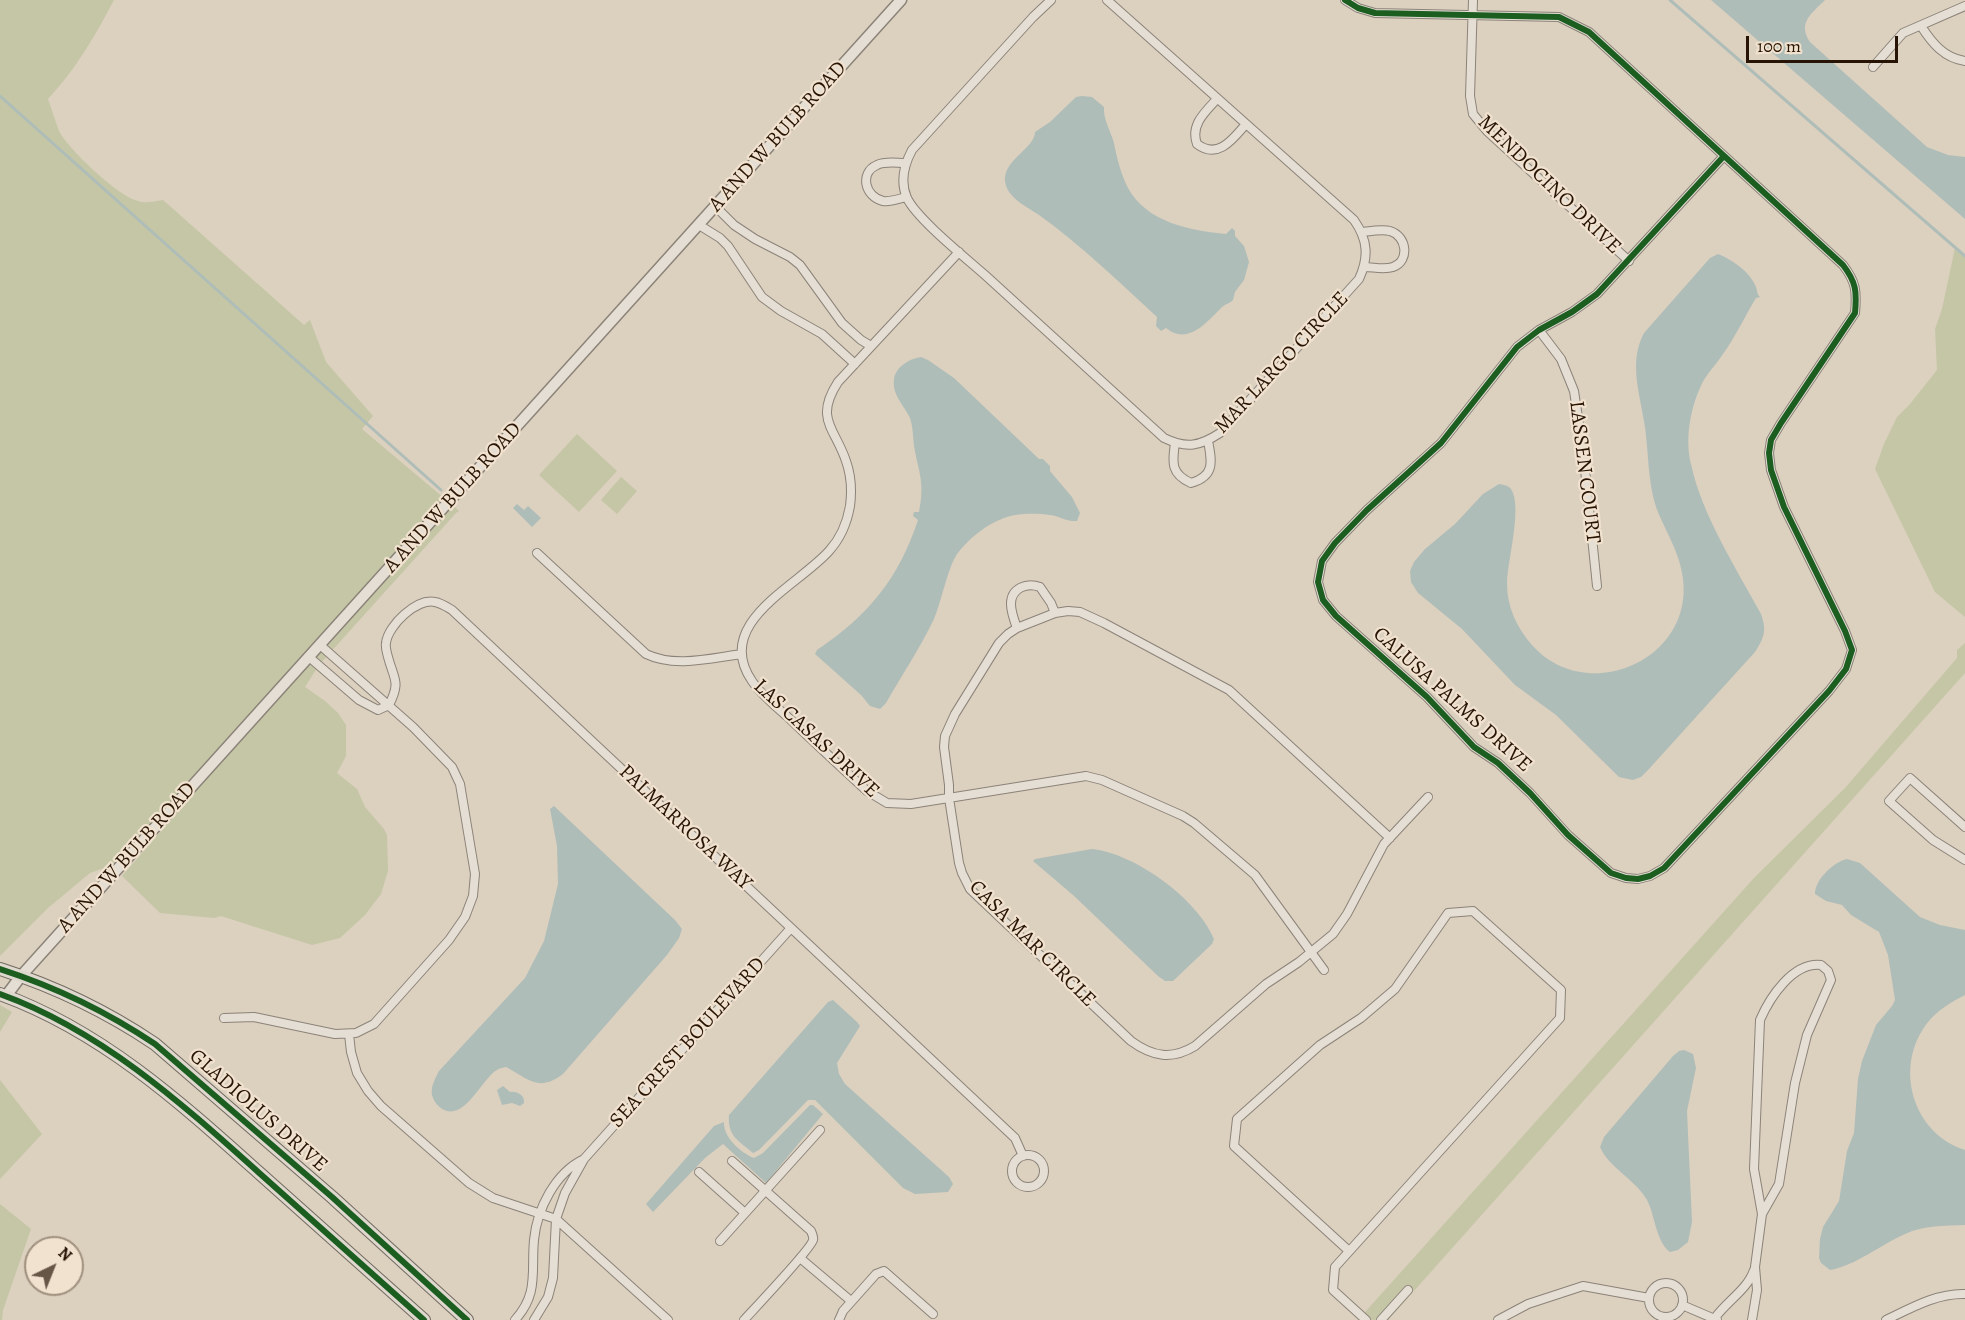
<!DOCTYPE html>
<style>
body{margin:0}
#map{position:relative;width:1965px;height:1320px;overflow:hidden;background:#dcd0bf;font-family:Alegreya,serif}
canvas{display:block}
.north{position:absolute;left:24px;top:1236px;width:60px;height:60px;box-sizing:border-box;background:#f0e2ce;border:2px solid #a0907e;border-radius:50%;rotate:43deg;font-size:16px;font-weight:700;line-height:24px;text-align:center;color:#281405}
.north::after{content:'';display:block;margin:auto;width:21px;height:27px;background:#675646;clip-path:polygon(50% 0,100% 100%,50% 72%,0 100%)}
.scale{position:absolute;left:1746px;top:36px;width:152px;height:27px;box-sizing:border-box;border:3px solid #281405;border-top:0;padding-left:8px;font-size:18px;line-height:21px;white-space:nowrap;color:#281405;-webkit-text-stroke:4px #f0e2ce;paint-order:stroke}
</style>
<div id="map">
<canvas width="1965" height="1320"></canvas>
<div class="north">N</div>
<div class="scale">100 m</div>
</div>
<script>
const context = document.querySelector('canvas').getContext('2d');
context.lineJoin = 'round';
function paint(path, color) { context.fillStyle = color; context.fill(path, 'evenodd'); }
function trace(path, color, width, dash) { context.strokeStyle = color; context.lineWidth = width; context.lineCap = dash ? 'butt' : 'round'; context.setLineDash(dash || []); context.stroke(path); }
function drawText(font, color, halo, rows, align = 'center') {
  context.font = font + ' Alegreya,serif'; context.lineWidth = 4.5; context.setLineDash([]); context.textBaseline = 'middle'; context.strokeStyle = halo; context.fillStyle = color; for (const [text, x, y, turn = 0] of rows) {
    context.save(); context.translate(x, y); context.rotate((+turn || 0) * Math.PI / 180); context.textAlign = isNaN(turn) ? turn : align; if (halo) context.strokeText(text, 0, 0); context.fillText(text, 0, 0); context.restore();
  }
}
paint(new Path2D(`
 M 0,0 L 114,0 C 95,36 76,69 48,99 C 52,110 55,121 59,131 C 68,149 116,194 135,200 C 144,204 153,202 163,200 L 304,325 L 310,320 L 326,362 L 373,416 L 362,429 L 445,499 L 112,867 L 109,866 L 90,873 L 48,908 L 0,956 Z
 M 1955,248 L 1965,257 L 1965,617 L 1935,592 L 1875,469 L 1884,444 L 1897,417 L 1910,404 L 1937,370 L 1935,329 L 1942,309 Z
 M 577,434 L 617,471 L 579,512 L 539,475 Z
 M 621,477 L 637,491 L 617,514 L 601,500 Z
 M 453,505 L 459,511 L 456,513 L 319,665 L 305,687 L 325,701 L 338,713 L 346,725 L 346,756 L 337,773 L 357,789 L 365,807 L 384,829 L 387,835 L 388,871 L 381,894 L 365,915 L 340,938 L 312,945 L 221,916 L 214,918 L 160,913 L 122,876 L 221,762 Z
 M 1965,643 L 1965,673 L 1388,1320 L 1358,1320 L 1754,878 L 1845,788 L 1957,658 L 1957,650 Z
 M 0,1005 L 12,1012 L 0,1032 Z
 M 0,1080 L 42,1134 L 0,1179 Z
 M 0,1204 L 31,1229 L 3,1310 L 2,1320 L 0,1320 Z`), '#c4c6a6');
paint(new Path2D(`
 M 1711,0 L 1825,0 C 1812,13 1797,23 1810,42 L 1927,147 L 1948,155 L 1965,157 L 1965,219 Z
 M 1082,96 L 1092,97 L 1104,107 C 1103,119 1111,132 1114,143 C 1117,159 1121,174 1128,188 C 1146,222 1191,231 1226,234 L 1232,228 L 1235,231 L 1235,236 L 1244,246 L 1249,262 L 1244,280 L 1235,292 L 1233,300 C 1229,304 1227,303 1222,307 C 1207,322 1188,346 1166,328 L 1161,331 L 1156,326 L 1157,317 C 1119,282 1081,245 1039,215 C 1026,206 1007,198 1005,181 C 1003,160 1035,148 1035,132 L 1050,122 L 1076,97 Z
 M 1718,254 C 1731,259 1750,272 1755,285 C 1758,290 1756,293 1760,297 L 1756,298 C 1745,316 1736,336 1723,354 C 1716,365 1705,375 1700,388 C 1690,410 1685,440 1691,464 C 1701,513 1737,570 1761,614 C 1767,631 1764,638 1755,652 L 1648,770 L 1641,777 L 1633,780 L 1619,777 L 1556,715 L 1515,685 L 1462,629 L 1418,593 L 1411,582 L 1410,571 L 1414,562 L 1425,549 L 1455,524 L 1483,494 L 1499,484 C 1504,485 1508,485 1511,489 C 1523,507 1507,562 1507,584 C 1507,607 1517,628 1532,645 C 1586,706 1693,661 1683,579 C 1680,552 1665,531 1656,507 C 1647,479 1649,450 1644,421 C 1639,391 1629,361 1644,333 L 1710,258 Z
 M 921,357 L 928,360 L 954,378 L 1039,459 L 1043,459 L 1050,466 L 1050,471 L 1072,497 L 1080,513 L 1077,521 C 1067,522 1059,516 1050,515 C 1036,513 1017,513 1004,518 C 987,524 968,539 957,554 C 947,570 942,600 934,619 C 920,648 902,675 886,703 L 880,709 L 870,706 L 861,695 L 815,654 L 817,650 C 868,616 899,578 918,520 L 913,516 L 914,512 L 919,512 C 925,482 919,474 914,446 C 913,437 913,427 910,418 C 904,405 892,395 894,380 C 895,367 909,359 921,357 Z
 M 517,504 L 524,510 L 528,506 L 541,518 L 532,527 L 513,508 Z
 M 554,806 L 675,920 L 682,929 L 679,938 L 667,955 L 563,1074 C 539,1092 530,1080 506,1067 C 503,1068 499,1068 497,1070 C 482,1078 465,1122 442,1109 C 438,1106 435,1103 433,1098 C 429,1089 435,1079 439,1071 L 525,978 L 544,941 L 558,884 L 557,846 L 550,809 Z
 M 1092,849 C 1134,853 1198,899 1214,939 L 1212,944 L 1173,981 L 1165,981 L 1158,976 L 1073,895 L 1033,861 L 1035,859 Z
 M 1847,859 L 1860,863 L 1920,917 L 1940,925 L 1965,930 L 1965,995 C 1951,1002 1938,1010 1928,1022 C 1893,1066 1912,1133 1965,1150 L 1965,1225 C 1945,1226 1924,1225 1905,1234 C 1880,1245 1857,1265 1830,1270 L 1821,1263 L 1819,1258 L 1820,1239 L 1823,1227 L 1839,1201 L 1847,1151 L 1854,1133 L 1858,1079 L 1862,1061 L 1876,1025 L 1892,1006 L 1895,1000 L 1888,955 L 1879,932 L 1851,915 L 1842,905 L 1826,901 L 1815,894 C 1815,880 1833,862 1847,859 Z
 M 833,1000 L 857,1022 L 860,1026 L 837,1063 L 839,1074 L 845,1084 L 949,1177 L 953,1184 L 948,1192 L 915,1194 L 903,1188 L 815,1100 L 808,1100 L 759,1150 L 753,1153 C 739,1141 727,1136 729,1115 L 828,1002 Z
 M 1684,1050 L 1693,1054 L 1696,1068 L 1687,1111 L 1692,1222 L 1688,1242 L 1678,1250 L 1670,1252 C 1656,1242 1655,1215 1647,1200 C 1635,1179 1609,1168 1600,1147 L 1604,1137 L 1673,1056 L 1679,1051 Z
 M 503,1086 L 510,1092 C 517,1091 525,1095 524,1103 L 520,1106 L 512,1103 L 502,1105 L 497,1090 Z
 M 810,1105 L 813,1105 L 823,1114 L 766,1183 L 723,1144 L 705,1158 L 653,1212 L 646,1204 L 714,1126 L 724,1122 C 723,1137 741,1153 754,1158 L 763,1153 Z`), '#afbdb9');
trace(new Path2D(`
 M 1670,0 L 1965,256
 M 0,96 L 441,490`), '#afbdb9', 3);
const minor = new Path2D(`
 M 1051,0 L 1033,17 L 912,150 C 904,165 900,182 907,198 C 917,219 966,258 985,275 C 1045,329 1104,384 1164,438 C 1187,449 1200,446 1220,433 L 1359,279 C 1369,257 1368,240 1354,220 L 1107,0
 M 1345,0 L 1358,8 L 1375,13 L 1559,17 L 1589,32 L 1843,265 C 1856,282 1857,291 1855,313 L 1781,423 L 1771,440 L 1769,453 L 1771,470 L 1784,507 L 1845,631 L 1852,650 L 1846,669 L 1829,691 L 1664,868 L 1650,876 L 1638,879 L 1626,878 L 1611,873 L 1568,835 L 1530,793 L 1498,763 L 1474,747 L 1427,697 L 1336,616 L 1323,600 L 1318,582 L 1322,561 L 1335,543 L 1367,510 L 1441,443 L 1517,347 L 1539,330 L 1572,312 L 1597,294 L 1724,156
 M 1473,0 L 1470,96 L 1473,114 L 1487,131 L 1629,261
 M 1921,26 C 1932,43 1944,58 1965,61
 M 1873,67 L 1903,33 L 1965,6
 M 1217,99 C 1205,112 1190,125 1197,144 C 1218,160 1233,139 1246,124
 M 905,163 C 896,163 885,161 877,165 C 859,173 865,197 883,201 C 890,202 899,199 906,197
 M 716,207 L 734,225 L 755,239 L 790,257 L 800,265 L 842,323 L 861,340 L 871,346
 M 699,225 L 720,238 L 728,246 L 762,297 L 781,311 L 822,334 L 855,364
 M 1362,232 C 1371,231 1382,229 1390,231 C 1407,236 1410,261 1393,267 C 1384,270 1373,267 1365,267
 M 959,252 L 838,382 C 814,419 835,428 846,461 C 851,475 852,491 850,506 C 847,523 840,539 829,551 C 798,586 712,623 752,681 C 762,696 778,708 791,720 C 816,744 842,768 867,791 L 887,803 L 911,804 L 1086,776 L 1102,780 L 1183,816 L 1194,823 L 1255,875 L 1324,970
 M 1539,330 L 1561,359 L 1574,391 L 1583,450 L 1597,586
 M 1175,443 C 1172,463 1171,474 1191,483 C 1215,476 1212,462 1208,441
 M 537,553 L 646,654 C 675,668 711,658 742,654
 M 1017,628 C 1014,620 1011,612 1011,604 C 1011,588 1027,582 1040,587 L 1051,603 L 1055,613
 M 309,657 L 359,700 L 378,710 L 389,705
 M 389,705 C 401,681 394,680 388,657 C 387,653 385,647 386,643 C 388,625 417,598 435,602 C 441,603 447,607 452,610 L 1015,1138 L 1023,1156
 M 1965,827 L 1910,778 L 1889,801 L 1933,840 L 1965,860
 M 1390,838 L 1229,690 L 1104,623 L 1080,612 L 1068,611 L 1055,613 L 1017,628 L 1008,634 L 999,643 L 955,714 L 945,736 L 944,747 L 949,785 L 949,798 L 959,863 L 962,873 L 970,889 L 1131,1041 C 1153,1057 1172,1060 1195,1046 L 1266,984 L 1299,962 L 1333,934 L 1347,914 L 1384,844 L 1428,797
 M 224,1018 L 254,1017 L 335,1034 L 356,1033 L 374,1024 L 449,940 L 465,917 L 473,896 L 475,874 L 460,784 L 452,767 L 413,727 L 320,645
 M 349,1034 L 351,1052 L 357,1073 L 368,1091 L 381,1106 L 469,1183 L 493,1198 L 556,1219 L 668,1320
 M1012 1171a16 16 0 1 1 32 0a16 16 0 1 1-32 0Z
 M 732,1161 L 811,1231 C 812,1234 814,1237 813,1240 C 811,1249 754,1309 744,1320
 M 699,1172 L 745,1213
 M 720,1241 L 820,1130
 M 1349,1251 L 1234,1146 L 1237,1119 L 1320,1045 L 1361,1018 L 1395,989 L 1448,913 L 1473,911 L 1561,990 L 1560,1018 L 1335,1267 L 1333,1290 L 1366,1320
 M 800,1258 L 851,1301
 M1649 1300a17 17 0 1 1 34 0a17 17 0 1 1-34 0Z
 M 1682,1305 L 1717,1320
 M 1715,1318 C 1726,1302 1748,1289 1754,1270
 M 515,1320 C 539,1293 531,1273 534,1240 C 537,1209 555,1173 584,1159
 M 534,1320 L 548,1297 L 553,1278 L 556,1219 L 565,1193 L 584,1159 L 791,928
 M 839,1320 L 843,1311 L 876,1274 L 884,1271 L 933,1314
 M 1381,1320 L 1408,1290
 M 1498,1320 L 1528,1304 L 1583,1286 L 1649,1298
 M 1752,1320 L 1757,1290 L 1755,1267 L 1762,1214 L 1779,1184 L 1795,1083 L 1807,1035 L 1831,980 L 1828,971 L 1821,965 C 1793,962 1770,997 1760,1020 L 1754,1169 L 1762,1214
 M 1886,1320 C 1911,1308 1937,1293 1965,1294`);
const tertiary = new Path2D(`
 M 6,996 L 21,976 L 901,0`);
const primary = new Path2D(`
 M 0,969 C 56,987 106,1011 155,1044 L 332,1197 L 467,1320
 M 0,994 C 100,1030 179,1101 257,1171 C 313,1221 368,1270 424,1320`);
trace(minor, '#8c8378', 10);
trace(tertiary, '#8c8378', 13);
trace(primary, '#736a5f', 14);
trace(minor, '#e4ded5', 8);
trace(tertiary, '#e4ded5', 10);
trace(primary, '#dfd8ce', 12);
trace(new Path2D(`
 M 1345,0 L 1358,8 L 1375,13 L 1559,17 L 1589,32 L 1843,265 C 1856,282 1857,291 1855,313 L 1781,423 L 1771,440 L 1769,453 L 1771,470 L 1784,507 L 1845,631 L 1852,650 L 1846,669 L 1829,691 L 1664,868 L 1650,876 L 1638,879 L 1626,878 L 1611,873 L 1568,835 L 1530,793 L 1498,763 L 1474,747 L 1427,697 L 1336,616 L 1323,600 L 1318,582 L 1322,561 L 1335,543 L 1367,510 L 1441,443 L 1517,347 L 1539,330 L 1572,312 L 1597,294 L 1724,156
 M 0,969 C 56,987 106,1011 155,1044 L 332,1197 L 467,1320
 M 0,994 C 100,1030 179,1101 257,1171 C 313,1221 368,1270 424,1320`), '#1b5e20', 6);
drawText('21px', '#281405', '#f0e2ce', [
 ["A AND W BULB ROAD",778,137,-48],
 ["MENDOCINO DRIVE",1549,185,44],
 ["MAR LARGO CIRCLE",1282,363,-47],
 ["LASSEN COURT",1584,472,83],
 ["A AND W BULB ROAD",453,498,-48],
 ["CALUSA PALMS DRIVE",1452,700,42],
 ["LAS CASAS DRIVE",816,739,43],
 ["PALMARROSA WAY",685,828,43],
 ["A AND W BULB ROAD",127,858,-48],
 ["CASA MAR CIRCLE",1032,944,45],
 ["SEA CREST BOULEVARD",688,1043,-48],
 ["GLADIOLUS DRIVE",258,1111,41]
]);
</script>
